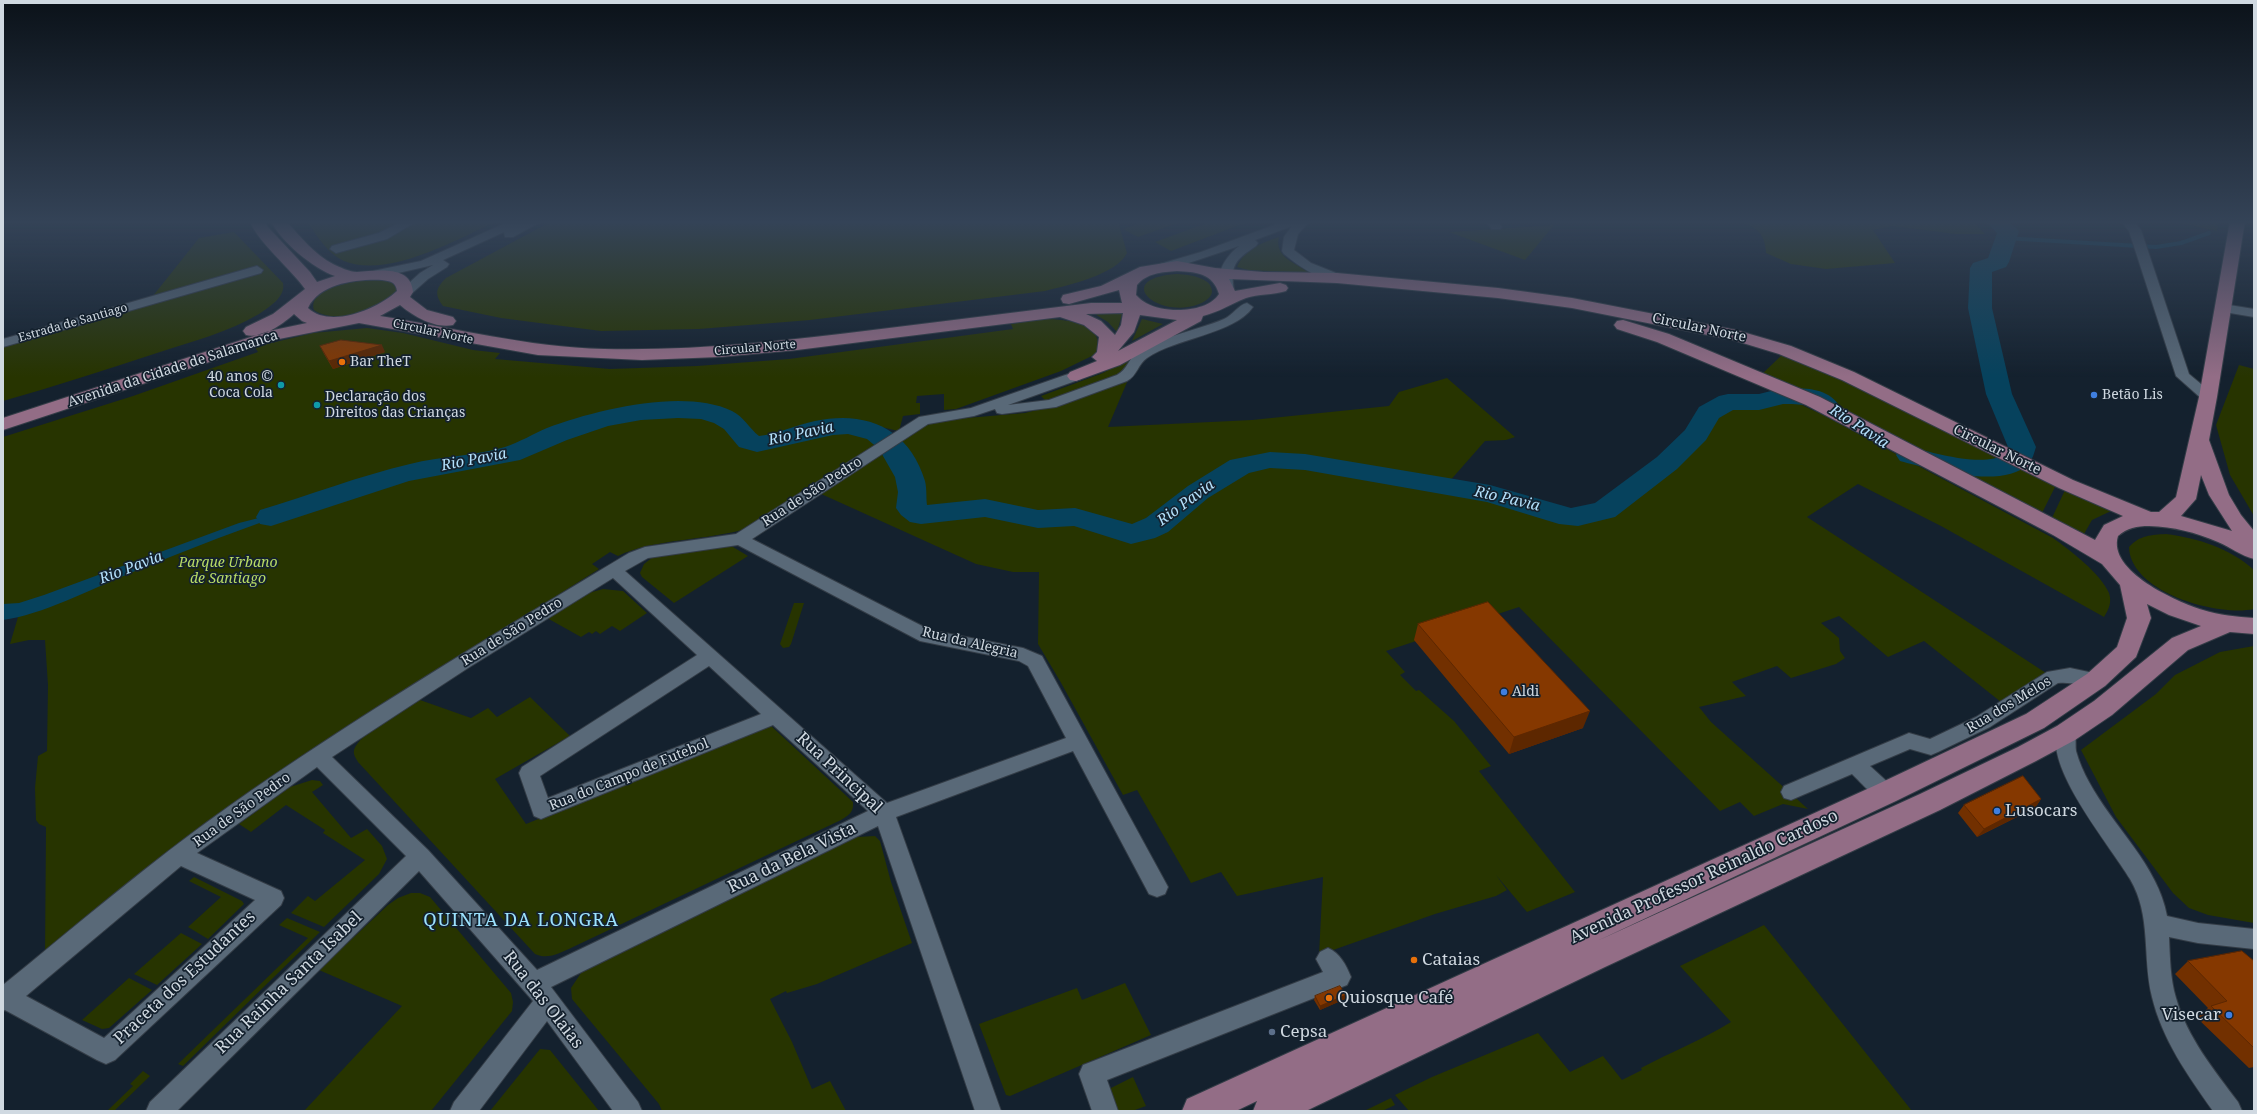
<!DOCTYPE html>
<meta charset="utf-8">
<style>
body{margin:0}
#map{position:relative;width:2257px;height:1114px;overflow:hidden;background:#14212e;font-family:"Noto Serif",serif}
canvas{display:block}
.frame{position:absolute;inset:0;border:4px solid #d0d9e1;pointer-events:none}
</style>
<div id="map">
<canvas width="2257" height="1114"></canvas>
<div class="frame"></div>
</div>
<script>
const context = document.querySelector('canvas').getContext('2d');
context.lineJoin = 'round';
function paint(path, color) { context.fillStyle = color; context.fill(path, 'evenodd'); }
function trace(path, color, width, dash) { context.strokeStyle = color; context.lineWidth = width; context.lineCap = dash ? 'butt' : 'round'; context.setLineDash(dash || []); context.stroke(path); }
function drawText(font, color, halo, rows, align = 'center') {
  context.font = font + ' "Noto Serif",serif'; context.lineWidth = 3.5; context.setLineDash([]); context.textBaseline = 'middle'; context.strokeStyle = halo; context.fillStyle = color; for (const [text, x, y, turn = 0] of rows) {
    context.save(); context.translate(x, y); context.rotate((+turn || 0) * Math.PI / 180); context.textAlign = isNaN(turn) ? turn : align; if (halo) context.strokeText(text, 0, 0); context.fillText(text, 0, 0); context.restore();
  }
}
paint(new Path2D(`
 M 307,221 L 497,221 C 458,239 388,279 344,261 C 328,254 316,235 307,221 Z
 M 552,221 L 1118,221 L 1127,253 C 1116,275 1068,285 1045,291 L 810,320 L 699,329 L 601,331 L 501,318 L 443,306 C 434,294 436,288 446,278 Z
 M 1145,221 L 1183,221 L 1138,237 L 1123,229 Z
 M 1212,221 L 1250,221 L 1171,251 L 1155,242 Z
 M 1739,221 L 1973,221 L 1985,234 L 1956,234 L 1892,226 L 1873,230 L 1895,263 L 1826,269 L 1791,264 L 1766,253 C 1765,233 1756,227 1739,221 Z
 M 2177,221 L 2219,221 L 2217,231 L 2184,224 Z
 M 1554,225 L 1525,260 L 1449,232 Z
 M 234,232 L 283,283 C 286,297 269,307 259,314 C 229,332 193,341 160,352 C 108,369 56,386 3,401 L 3,345 L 149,301 L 199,238 Z
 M 1279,237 C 1274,258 1297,263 1309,273 L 1248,270 L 1237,267 C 1244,250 1263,242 1279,237 Z
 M 1176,274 C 1186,274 1213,277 1212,292 C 1211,298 1204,302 1199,304 C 1159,320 1111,279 1176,274 Z
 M 377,279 L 392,282 L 398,289 L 397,294 C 388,299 379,307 370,311 C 354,317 328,320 314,310 C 307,286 363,280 377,279 Z
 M 1093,313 L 1122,314 L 1117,332 L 1108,322 Z
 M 1042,319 C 1063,319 1108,322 1096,354 L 1061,371 L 956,409 L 944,410 L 944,394 L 917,396 L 916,403 L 920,403 L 920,414 L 903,416 L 899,431 C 872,425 844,419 816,425 C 798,429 775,441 756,439 C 746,438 740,425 739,417 L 732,425 L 732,430 L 740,440 L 753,446 C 788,443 852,409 878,446 L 749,528 C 707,541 655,538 618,556 L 610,552 L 592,564 L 599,569 L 466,653 L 45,958 L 46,827 L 39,824 L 36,820 L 35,788 L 38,756 L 47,751 L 48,685 L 45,640 L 29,640 L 10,644 L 18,617 L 19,604 L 3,604 L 3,437 L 133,396 L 258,352 L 255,347 L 313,333 L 367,328 L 403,333 L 473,350 L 500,353 L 495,359 L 610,369 L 697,366 L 789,359 L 1013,329 L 1011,324 Z
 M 1142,319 L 1163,324 L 1132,341 Z
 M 1783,354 L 1850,382 L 2056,485 L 2041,515 L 1761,375 Z
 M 1133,357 L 1124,372 L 1047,402 L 1041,396 L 1103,373 Z
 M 2239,365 L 2254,369 L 2254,516 L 2230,475 L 2216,425 Z
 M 1447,378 L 1515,437 L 1506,440 L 1485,441 L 1448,483 L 1559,518 C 1576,521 1590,519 1606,512 L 1671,466 L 1700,436 L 1715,413 L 1731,405 L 1762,405 L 1787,398 L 1823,415 L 2053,538 C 2070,550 2101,574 2109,593 C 2112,602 2109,609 2104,617 L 1941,526 L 1858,484 L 1807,517 L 2046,673 L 2001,702 L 1924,641 L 1888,657 L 1839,616 L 1821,623 L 1839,638 L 1840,651 L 1845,658 L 1836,664 L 1791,678 L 1777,666 L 1732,682 L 1746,696 L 1699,707 L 1711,722 L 1808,809 L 1783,804 L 1754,816 L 1740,802 L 1720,811 L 1519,607 L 1386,651 L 1405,672 L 1400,675 L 1416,691 L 1419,690 L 1454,721 L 1491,766 L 1479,771 L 1575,892 L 1527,912 L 1496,875 L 1507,890 L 1496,896 L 1435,914 L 1319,955 L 1323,877 L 1237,896 L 1221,872 L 1191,883 L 1137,790 L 1123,795 L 1060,681 L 1038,644 L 1039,572 L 1013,572 L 976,564 L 819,493 L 922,426 L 932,421 L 1025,413 L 1061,404 L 1128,380 L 1108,427 L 1252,420 L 1389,406 L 1399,392 Z
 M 2065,490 L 2111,511 L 2092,520 L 2084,534 L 2051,520 Z
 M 2166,534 C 2197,538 2230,548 2254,570 L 2254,609 C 2217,617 2130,592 2129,547 C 2140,535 2151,535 2166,534 Z
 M 728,544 L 748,556 L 674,603 L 642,577 L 640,573 L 644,564 L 653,557 Z
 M 603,589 L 623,591 L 647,613 L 620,631 L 612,626 L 600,634 L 596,631 L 592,634 L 589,632 L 581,637 L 547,618 L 585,594 Z
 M 794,603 L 804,603 L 791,644 L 789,647 L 783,648 L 780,644 Z
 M 2254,646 L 2254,923 L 2208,915 L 2189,908 L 2173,893 L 2116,817 L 2081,750 L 2156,694 L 2175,675 L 2220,652 Z
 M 530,697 L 570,736 L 495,779 L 526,824 L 770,725 L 853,802 C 854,812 849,815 841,820 L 573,947 C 560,953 548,960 535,954 L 358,762 C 356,758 353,755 354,750 C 358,734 405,709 420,700 L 471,718 L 488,708 L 497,717 Z
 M 312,780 L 320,781 L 323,785 L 312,792 L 351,838 L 367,829 L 382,846 L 387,859 L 379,874 L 324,927 L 291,913 L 308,896 L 315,901 L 365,860 L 323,833 L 325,830 L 286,805 L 251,832 L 239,824 L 290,787 Z
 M 875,836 L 880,841 L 891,882 L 912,943 L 817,984 L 787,993 L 786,991 L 770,999 L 792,1042 L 812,1089 L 830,1081 L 846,1111 L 662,1111 L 659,1104 L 572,999 L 571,988 L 583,970 L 857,837 Z
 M 194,877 L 242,901 L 244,904 L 208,939 L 188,927 L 221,897 L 189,881 Z
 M 411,893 L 420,893 L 430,897 L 511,993 L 513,1002 L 512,1011 L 431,1111 L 304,1111 L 402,1006 L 319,970 L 388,905 L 398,898 Z
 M 287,918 L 320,932 L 183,1066 L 178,1064 L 308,938 L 279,925 Z
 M 1764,925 L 1912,1111 L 1409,1111 L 1395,1095 L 1432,1077 L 1538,1033 L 1570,1072 L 1603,1056 L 1622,1080 L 1642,1070 L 1641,1068 C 1671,1052 1702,1040 1731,1022 L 1680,966 Z
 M 181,933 L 202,944 L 157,985 L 134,974 Z
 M 129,978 L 152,990 L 109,1028 L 102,1029 L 82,1020 Z
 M 1125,983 L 1151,1035 L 1010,1096 L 1006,1095 L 979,1024 L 1077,988 L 1082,1000 Z
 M 540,1049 L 550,1050 L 599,1111 L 490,1111 Z
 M 143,1071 L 150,1076 L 114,1111 L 107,1111 L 133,1086 L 130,1084 Z
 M 1133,1077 L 1146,1106 L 1132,1111 L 1116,1111 L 1107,1090 Z
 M 1391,1098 L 1395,1105 L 1382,1111 L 1364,1111 Z`), '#273400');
paint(new Path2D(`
 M 310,505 C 249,526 188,549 128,574 C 92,589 41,615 3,620 L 3,604 L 19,603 L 44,595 L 239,523 Z`), '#06425d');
trace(new Path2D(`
 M 2004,238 L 2156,247 L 2181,243 L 2209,233`), '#06425d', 4);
paint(new Path2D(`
 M 1985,221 L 2008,221 L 2019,231 L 2009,262 L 2006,267 L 1992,272 L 1992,308 L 2012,394 L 2036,447 C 2034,453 2033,459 2028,464 C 2004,490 1930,469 1900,461 L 1896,455 L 1900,449 L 1910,447 C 1935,453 1983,468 2006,454 L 2008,447 L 1986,394 L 1968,308 L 1970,268 L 1973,263 L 1988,258 L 1997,233 Z
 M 1783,388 C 1802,388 1827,387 1839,405 L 1835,411 L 1826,413 L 1805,405 L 1792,404 L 1783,404 L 1759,410 L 1733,410 L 1719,418 L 1706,440 L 1677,469 L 1615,517 L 1578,526 L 1559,524 L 1487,502 L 1305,470 L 1270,468 L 1249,473 L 1208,498 L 1168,532 L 1155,538 L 1131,544 L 1074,526 L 1038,528 L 985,517 L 921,524 L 910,522 L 901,515 L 896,508 L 898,492 L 895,477 L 879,449 L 867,439 L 848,434 L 833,435 L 757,452 L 739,447 L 724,429 L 714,423 L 701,419 L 678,418 L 641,420 L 608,426 L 567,440 L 520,460 L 409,481 L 271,526 L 260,524 L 256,517 L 260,510 C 310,495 359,476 410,464 C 441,456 475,456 505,447 C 520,442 533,434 547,428 C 596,410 683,388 732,411 C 744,417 749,428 759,436 C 777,434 796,425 815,421 C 866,410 909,428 925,481 C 927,489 926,498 927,505 L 985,499 L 1038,510 L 1075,508 L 1132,524 L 1146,518 L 1188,486 L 1230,460 L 1270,452 L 1305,454 L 1490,485 L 1571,508 L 1595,503 L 1657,457 L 1685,430 L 1699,407 L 1719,396 L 1728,394 L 1759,394 Z`), '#06425d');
const minor = new Path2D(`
 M 403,221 L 417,221 L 387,239 L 336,253 L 330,249 L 332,246 L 379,233 Z
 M 510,221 L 525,221 L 524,222 L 542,221 L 513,237 L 505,237 L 504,232 L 443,260 L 449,264 L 447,267 L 428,279 L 410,295 L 400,295 L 399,292 L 420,273 L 433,265 L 372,279 L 366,275 L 368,272 L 421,261 Z
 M 1285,221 L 1310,221 L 1298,234 L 1294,250 L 1311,263 L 1341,275 L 1343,278 L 1341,281 C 1325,285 1296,264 1284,254 L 1282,251 L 1284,237 L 1292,226 L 1255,240 L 1258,243 L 1256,246 C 1235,260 1230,265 1234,291 L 1233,294 L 1223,294 C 1212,276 1226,256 1239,246 L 1168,270 L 1160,270 L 1158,267 L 1160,264 L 1201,252 Z
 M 1485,221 L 1497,221 L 1502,227 L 1500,229 L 1492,229 Z
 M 2121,221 L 2133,221 L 2141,230 L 2189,374 L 2213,394 L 2215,397 L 2213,400 L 2203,400 L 2176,376 L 2129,231 Z
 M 257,266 L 263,270 L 261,273 L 3,347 L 3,339 Z
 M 1247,303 L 1253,307 C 1235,334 1175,338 1147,358 C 1138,364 1137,376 1127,381 L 1056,407 L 1002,414 L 997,413 L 995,409 L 974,416 L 928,424 L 752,539 L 930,630 L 1023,648 L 1042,656 L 1168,887 L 1165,894 L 1157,897 L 1149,894 L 1073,751 L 896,817 L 1001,1111 L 975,1111 L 878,826 L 551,987 L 638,1102 L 642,1111 L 613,1111 L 547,1021 L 479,1111 L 450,1111 L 454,1102 L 533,1001 L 419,871 L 177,1111 L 146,1111 L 150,1102 L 406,856 L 317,767 L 197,853 L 281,891 L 284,898 L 281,905 L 115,1060 L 106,1064 L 97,1060 L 5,1010 L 3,1011 L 3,985 C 77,925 150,862 228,807 C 357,716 493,635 629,553 L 645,547 L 736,534 L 919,417 L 971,408 L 1071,373 L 1081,373 L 1083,376 L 1081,379 L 1008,405 L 1049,400 L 1117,375 C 1127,370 1129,358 1137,353 C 1164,335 1196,331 1224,319 C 1233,315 1238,305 1247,303 ZM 738,545 L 920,641 L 1019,661 L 1028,666 L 1066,738 L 887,803 L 625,571 L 648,558 ZM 613,578 L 697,655 L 522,767 L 519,773 L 534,816 L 541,819 L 548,816 L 773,725 L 868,811 L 537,970 L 428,850 L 332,757 L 468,668 ZM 709,666 L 761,714 L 548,798 L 540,776 ZM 181,866 L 255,900 L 104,1038 L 26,996 Z
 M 2223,304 L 2254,309 L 2254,317 L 2218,311 L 2216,308 L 2218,305 Z
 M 2070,668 L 2103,675 L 2105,680 L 2103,685 C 2089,689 2073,681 2058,683 L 1990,727 L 1938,752 L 1931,755 L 1910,749 L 1870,766 L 1893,787 L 1896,793 L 1893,799 C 1877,804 1864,785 1852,774 L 1791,800 L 1784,798 L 1781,792 L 1784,786 L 1902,736 L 1909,733 L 1930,739 L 1976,717 L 2047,672 Z
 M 2066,725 L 2073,728 C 2077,735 2075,743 2076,751 C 2079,762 2084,773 2089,782 C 2113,827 2158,865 2167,916 L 2198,923 L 2254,929 L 2254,949 L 2198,943 L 2169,937 C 2170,957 2170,978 2176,998 C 2187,1037 2214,1070 2238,1102 L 2242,1111 L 2213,1111 C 2188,1076 2162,1039 2152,997 C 2142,957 2152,916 2130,879 C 2112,848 2040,763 2059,728 Z
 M 1328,948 C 1340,953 1346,965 1351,977 L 1347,985 L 1107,1080 L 1118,1111 L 1092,1111 L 1079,1074 L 1083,1065 L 1323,972 L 1316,959 L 1320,952 Z`);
const major = new Path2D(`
 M 250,221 L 264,221 L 267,226 L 310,272 L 317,282 L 335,276 C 314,269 280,241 271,221 L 286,221 C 300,236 314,254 333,264 C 339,267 350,272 357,272 C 376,271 411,264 413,292 L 410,297 L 427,310 L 453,317 L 456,321 L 453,325 C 435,329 413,316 400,305 L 380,316 C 455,328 527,347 604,349 C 694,351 784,341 873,330 C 946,321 1018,312 1091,303 L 1122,303 L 1119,290 L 1069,304 L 1063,303 L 1061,299 L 1063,295 L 1101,286 L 1140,267 L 1177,261 L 1215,268 L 1263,272 L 1337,273 L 1498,288 L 1572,298 L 1736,330 L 1791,346 L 1854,372 L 2073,480 L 2151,512 L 2159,512 L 2176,497 L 2199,397 L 2230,221 L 2245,221 L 2217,397 L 2209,440 L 2229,495 L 2241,515 L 2254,531 L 2254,559 C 2241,556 2230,547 2218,542 C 2195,532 2174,527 2149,526 C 2137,526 2127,528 2118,536 C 2107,571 2177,602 2203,610 C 2219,615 2237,617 2254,618 L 2254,634 L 2230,632 L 2188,650 L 2112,715 L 2075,740 L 2036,761 L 1940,810 L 1605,967 L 1306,1111 L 1253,1111 L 1257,1101 L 1236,1111 L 1182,1111 L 1187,1099 L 1876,785 L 2026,714 L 2087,674 L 2117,647 L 2127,618 L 2120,585 L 2102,564 L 2053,535 L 1806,405 L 1657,342 L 1617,329 L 1614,325 L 1617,321 L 1623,320 L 1669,334 L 1820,397 L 2095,540 L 2104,525 L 2123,516 L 2059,488 L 1842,380 L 1779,354 L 1733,340 L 1572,308 L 1498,298 L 1337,283 L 1229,279 L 1235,291 L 1280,283 L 1286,285 L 1288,288 L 1286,291 C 1273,295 1258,294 1246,298 C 1231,304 1219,312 1203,316 L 1201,321 L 1120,365 L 1076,381 L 1070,380 L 1067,376 L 1070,372 L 1097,361 L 1092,357 L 1097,352 L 1099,337 L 1084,325 L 1060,317 L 797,350 L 719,357 L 642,360 L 538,355 L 359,323 L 279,339 L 3,430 L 3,418 L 269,331 L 307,323 L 302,321 L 294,314 C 283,324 262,339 246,335 L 243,331 L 246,327 L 273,314 L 305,289 C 292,270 255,239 250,221 ZM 1177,271 C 1196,272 1213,273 1219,294 C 1207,313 1165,314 1146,303 C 1142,301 1139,298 1136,295 L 1137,285 C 1147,273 1162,272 1177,271 ZM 382,280 C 390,281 396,282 397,291 C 378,309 330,329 308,308 C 320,283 357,279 382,280 ZM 1123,313 L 1121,325 L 1115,335 L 1101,321 L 1086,314 ZM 1140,315 L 1177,320 L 1118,351 L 1134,332 ZM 2201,475 L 2209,495 L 2232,531 L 2181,516 L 2196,499 ZM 2147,604 L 2169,615 L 2201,626 L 2172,638 L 2094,701 L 2057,726 L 2018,747 L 1920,794 L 1597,941 L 1896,801 L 2044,728 L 2105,686 L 2136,657 L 2151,618 Z`);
trace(minor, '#333c46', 2);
trace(major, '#333c46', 2);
paint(minor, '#596978');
paint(major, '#936d86');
paint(new Path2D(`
 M 320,346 L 385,352 L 333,369 L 324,354 Z
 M 1418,624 L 1583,728 L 1509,754 L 1414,640 Z
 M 2041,799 L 2035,808 L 1977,837 L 1958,813 L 1964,805 Z
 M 2188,961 L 2254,961 L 2254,1067 L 2249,1068 L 2197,1018 L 2208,1008 L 2175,974 Z
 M 1346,995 L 1345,999 L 1320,1010 L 1314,1000 L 1315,996 Z`), '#723000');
paint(new Path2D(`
 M 382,345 L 385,352 L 333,369 L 329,361 Z
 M 1590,711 L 1583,728 L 1509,754 L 1514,737 Z
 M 2041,799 L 2035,808 L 1977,837 L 1984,829 Z
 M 1346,995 L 1345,999 L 1320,1010 L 1320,1006 Z`), '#5d2700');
const building = new Path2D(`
 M 341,340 L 382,345 L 329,361 L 320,346 Z
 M 1488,602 L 1590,711 L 1514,737 L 1418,624 Z
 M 2023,776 L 2041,799 L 1984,829 L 1964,805 Z
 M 2242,951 L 2254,961 L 2254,1048 L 2211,1006 L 2227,1001 L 2188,961 Z
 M 1340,986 L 1346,995 L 1320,1006 L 1315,996 Z`);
paint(building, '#853800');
trace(building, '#5d2700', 1);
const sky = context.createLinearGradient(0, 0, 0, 377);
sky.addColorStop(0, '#0b1219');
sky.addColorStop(0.59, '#344357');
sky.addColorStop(1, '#34435700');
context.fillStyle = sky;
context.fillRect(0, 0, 2257, 377);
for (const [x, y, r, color] of [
 [342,362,4,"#e8710a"],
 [281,385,4,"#0f9aa8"],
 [2094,395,4,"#3f7fe0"],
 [317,405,4,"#0f9aa8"],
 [1504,692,4,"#3f7fe0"],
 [1997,811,4,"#3f7fe0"],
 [1414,960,4,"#e8710a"],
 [1329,998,4,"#e8710a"],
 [2229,1015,4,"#3f7fe0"],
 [1272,1032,4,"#5c6f8a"]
]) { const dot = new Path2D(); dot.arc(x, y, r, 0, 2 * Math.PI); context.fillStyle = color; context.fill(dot); trace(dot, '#14212e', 1.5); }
drawText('12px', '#d0d9e1', '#14212e', [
 ["Estrada de Santiago",73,323,-16],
 ["Circular Norte",433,332,12],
 ["Circular Norte",755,348,-5]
]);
drawText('14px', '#d0d9e1', '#14212e', [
 ["Circular Norte",1699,328,12],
 ["Avenida da Cidade de Salamanca",173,369,-18],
 ["Circular Norte",1997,450,26],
 ["Rua de São Pedro",812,492,-33],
 ["Rua de São Pedro",512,632,-32],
 ["Rua da Alegria",970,643,13],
 ["Rua dos Melos",2009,705,-31],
 ["Rua do Campo de Futebol",629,775,-22],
 ["Rua de São Pedro",242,810,-36]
]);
drawText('14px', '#d0d9e1', '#14212e', [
 ["Bar TheT",350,362],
 ["40 anos ©",273,377,"right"],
 ["Coca Cola",273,393,"right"],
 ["Betão Lis",2102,395],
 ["Declaração dos",325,397],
 ["Direitos das Crianças",325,413],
 ["Aldi",1512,692]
], 'left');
drawText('italic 14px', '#b8db65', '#14212e', [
 ["Parque Urbano",228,563],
 ["de Santiago",228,579]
]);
drawText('italic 15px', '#b3e0fb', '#14212e', [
 ["Rio Pavia",1859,427,33],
 ["Rio Pavia",801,434,-12],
 ["Rio Pavia",474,460,-11],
 ["Rio Pavia",1507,499,13],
 ["Rio Pavia",1186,503,-36],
 ["Rio Pavia",131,568,-21]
]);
drawText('17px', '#d0d9e1', '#14212e', [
 ["Rua Principal",839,773,43],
 ["Rua da Bela Vista",792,858,-26],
 ["Avenida Professor Reinaldo Cardoso",1704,877,-25],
 ["Praceta dos Estudantes",185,978,-43],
 ["Rua Rainha Santa Isabel",289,983,-44],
 ["Rua das Olaias",543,1000,52]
]);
drawText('17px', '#d0d9e1', '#14212e', [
 ["Lusocars",2005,811],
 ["Cataias",1422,960],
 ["Quiosque Café",1337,998],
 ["Visecar",2221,1015,"right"],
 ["Cepsa",1280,1032]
], 'left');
context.letterSpacing = '1px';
drawText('18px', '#9ce2fe', '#14212e', [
 ["QUINTA DA LONGRA",521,921]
]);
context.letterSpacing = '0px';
</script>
